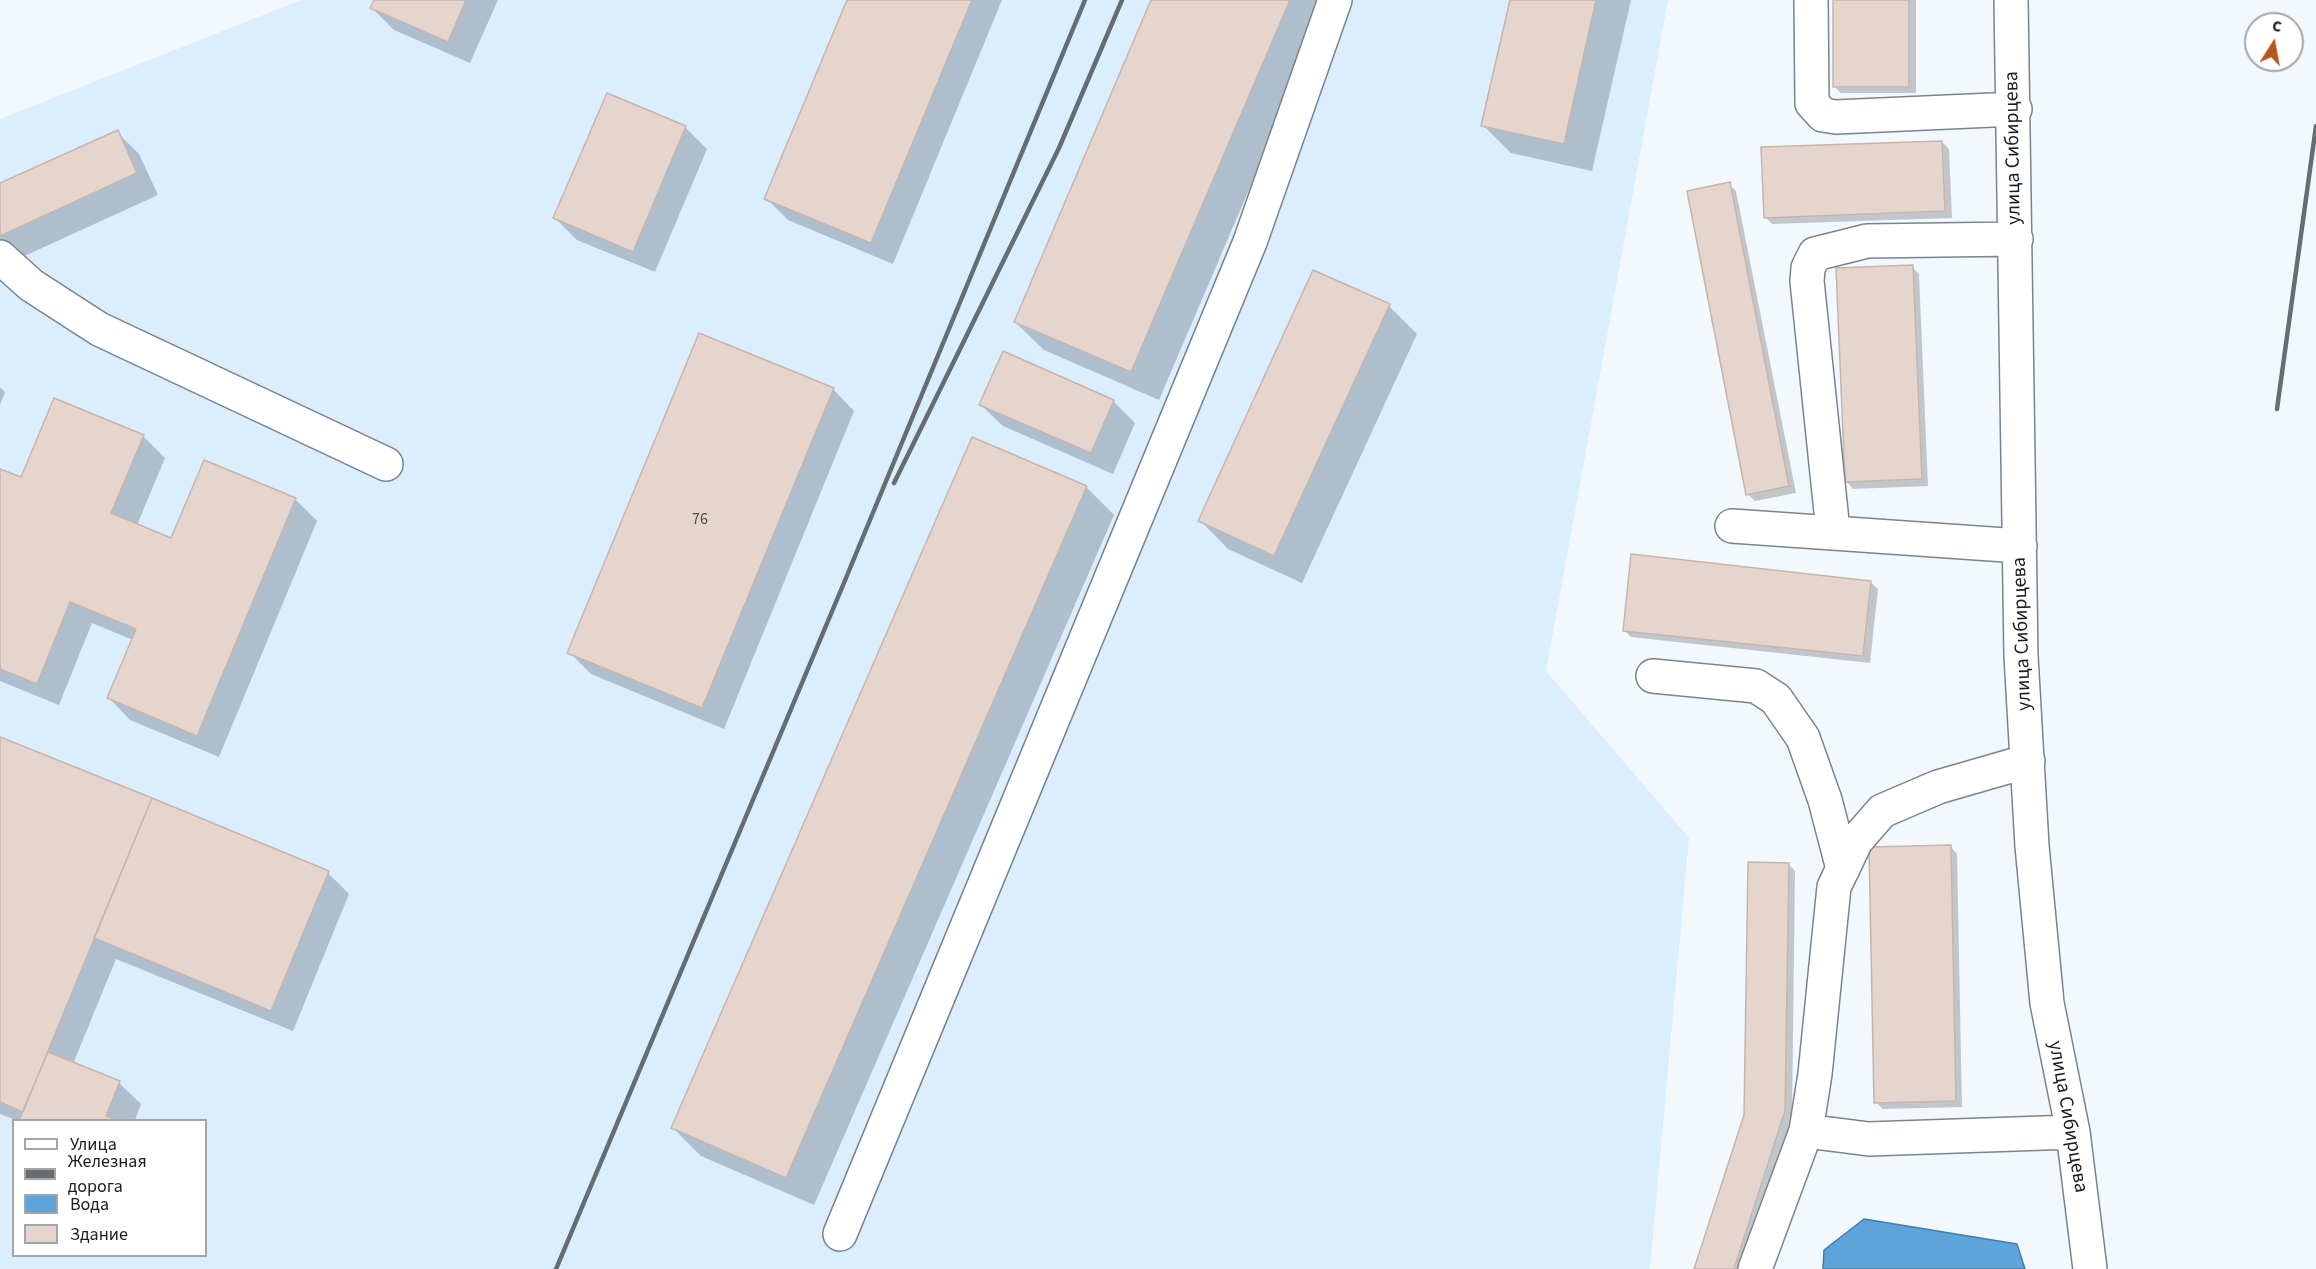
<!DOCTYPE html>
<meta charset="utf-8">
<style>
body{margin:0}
#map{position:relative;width:2316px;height:1269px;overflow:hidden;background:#f3f8fd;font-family:"Source Sans 3",sans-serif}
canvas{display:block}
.legend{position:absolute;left:12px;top:1119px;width:195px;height:138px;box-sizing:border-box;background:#fff;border:2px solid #a3a5a7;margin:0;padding:8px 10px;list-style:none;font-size:18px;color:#191e22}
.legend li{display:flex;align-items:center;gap:12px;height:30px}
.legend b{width:30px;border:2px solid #a3a5a7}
.north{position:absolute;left:2244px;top:12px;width:60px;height:60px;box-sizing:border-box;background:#fff;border:2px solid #a3a5a7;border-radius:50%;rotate:11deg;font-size:16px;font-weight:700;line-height:24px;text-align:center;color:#191e22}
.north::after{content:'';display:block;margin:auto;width:21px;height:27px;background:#b9561e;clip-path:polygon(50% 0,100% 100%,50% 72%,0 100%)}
</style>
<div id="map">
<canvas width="2316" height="1269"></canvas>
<ul class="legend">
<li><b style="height:8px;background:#fff"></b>Улица</li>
<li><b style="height:8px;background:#676c70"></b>Железная дорога</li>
<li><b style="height:16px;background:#5da4da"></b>Вода</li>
<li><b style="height:16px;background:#e5d5cd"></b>Здание</li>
</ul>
<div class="north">С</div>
</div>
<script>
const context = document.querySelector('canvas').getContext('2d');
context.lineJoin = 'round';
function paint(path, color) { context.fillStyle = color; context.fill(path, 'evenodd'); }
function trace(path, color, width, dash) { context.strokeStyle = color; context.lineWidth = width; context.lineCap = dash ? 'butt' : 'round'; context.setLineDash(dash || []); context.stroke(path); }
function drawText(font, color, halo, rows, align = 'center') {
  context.font = font + ' "Source Sans 3",sans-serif'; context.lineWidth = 4.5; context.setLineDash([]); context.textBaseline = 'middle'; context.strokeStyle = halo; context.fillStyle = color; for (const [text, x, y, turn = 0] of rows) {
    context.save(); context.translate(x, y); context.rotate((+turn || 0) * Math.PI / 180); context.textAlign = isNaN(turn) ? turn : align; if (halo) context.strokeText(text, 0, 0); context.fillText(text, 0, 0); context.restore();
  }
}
paint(new Path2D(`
 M 301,0 L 1668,0 L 1546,671 L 1689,838 L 1650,1269 L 0,1269 L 0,119 ZM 14,1120 L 206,1120 L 206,1256 L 14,1256 Z`), '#daeeff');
const water = new Path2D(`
 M 1864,1219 L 2017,1244 L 2025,1269 L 1823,1269 L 1824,1250 Z`);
paint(water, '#5da4da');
trace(water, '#497ca3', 1.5);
paint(new Path2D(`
 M 376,0 L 498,0 L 470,63 L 394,30 L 372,8 Z
 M 849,0 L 1002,0 L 893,264 L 788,220 L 766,198 Z
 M 1153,0 L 1330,0 L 1159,400 L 1044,350 L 1015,322 Z
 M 1511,0 L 1631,0 L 1592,171 L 1511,153 L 1483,125 Z
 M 1834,0 L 1916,0 L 1916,93 L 1841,93 L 1834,86 Z
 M 685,127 L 707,149 L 655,272 L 577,240 L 555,218 Z
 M 117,132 L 139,154 L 158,195 L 20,258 L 0,238 L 0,185 Z
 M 1942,142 L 1949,149 L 1952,218 L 1772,224 L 1765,217 Z
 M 1729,184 L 1736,191 L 1796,493 L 1755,501 L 1748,494 Z
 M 1912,267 L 1919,274 L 1928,486 L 1853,489 L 1846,481 Z
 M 1389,306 L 1417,334 L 1302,583 L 1228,549 L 1200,520 Z
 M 0,387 L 5,392 L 0,405 Z
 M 833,389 L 854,411 L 724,729 L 591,674 L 569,652 Z
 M 1113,401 L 1135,423 L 1113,474 L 1003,426 L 981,405 Z
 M 143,436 L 165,458 L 137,525 L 172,540 L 295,499 L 317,521 L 219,757 L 130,720 L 109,698 L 133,640 L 92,623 L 59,705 L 0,681 L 0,470 L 22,479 Z
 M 1086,487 L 1114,515 L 814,1205 L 701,1156 L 673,1128 Z
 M 1870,582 L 1878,589 L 1870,663 L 1631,637 L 1624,630 Z
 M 0,738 L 328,873 L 349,894 L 293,1031 L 116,959 L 73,1064 L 119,1083 L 141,1104 L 135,1120 L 16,1120 L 0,1114 Z
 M 1950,846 L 1957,854 L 1962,1107 L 1883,1109 L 1876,1102 Z
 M 1788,864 L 1795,871 L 1792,1119 L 1743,1269 L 1695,1269 L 1746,1115 Z`), '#0003');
const building = new Path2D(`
 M 374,0 L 466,0 L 448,42 L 370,8 Z
 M 847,0 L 972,0 L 871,243 L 764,199 Z
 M 1151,0 L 1290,0 L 1131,372 L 1014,322 Z
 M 1510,0 L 1596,0 L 1564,144 L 1481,126 Z
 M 1833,0 L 1909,0 L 1909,87 L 1833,87 Z
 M 607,93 L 686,126 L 633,252 L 553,218 Z
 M 118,130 L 137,173 L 0,236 L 0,183 Z
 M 1942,141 L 1945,211 L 1764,218 L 1761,147 Z
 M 1730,182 L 1789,486 L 1746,495 L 1687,191 Z
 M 1913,265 L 1922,479 L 1845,482 L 1836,268 Z
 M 1313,270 L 1390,304 L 1274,556 L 1198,521 Z
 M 699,333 L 834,388 L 702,708 L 567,653 Z
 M 1003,351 L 1114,400 L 1091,453 L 979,405 Z
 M 54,398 L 144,435 L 111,513 L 171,538 L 204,460 L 296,498 L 197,736 L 107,698 L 136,629 L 70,602 L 37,684 L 0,669 L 0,469 L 21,477 Z
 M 972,437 L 1087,486 L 786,1178 L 671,1128 Z
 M 1631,554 L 1871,581 L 1863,656 L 1623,631 Z
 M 0,737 L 152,798 L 23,1112 L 0,1102 Z
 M 152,798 L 329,871 L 271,1011 L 94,938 Z
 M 1951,845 L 1956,1101 L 1874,1103 L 1869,847 Z
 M 1748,862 L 1789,863 L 1785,1111 L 1734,1269 L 1694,1269 L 1744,1115 Z
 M 48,1052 L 120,1081 L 106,1116 L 118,1120 L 19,1120 Z`);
paint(building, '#e5d5cd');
trace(building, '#c5b5ae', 1.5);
const minor = new Path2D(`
 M 1811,0 L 1812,103 L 1823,115 L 1836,117 L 2015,109
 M 2011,0 L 2021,656 L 2032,846 L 2047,1003 L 2073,1132 L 2090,1269
 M 0,257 L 31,285 L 99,329 L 386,464
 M 1732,526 L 2020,546
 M 1833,531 L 1807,281 L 1808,268 L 1815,254 L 1867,241 L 2016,239
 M 1653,676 L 1756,686 L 1776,699 L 1803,738 L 1825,800 L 1843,869
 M 1806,1131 L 1869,1139 L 2073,1132
 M 840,1234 L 1250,242 L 1335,0
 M 1755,1269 L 1806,1131 L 1815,1074 L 1834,887 L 1856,841 L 1882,811 L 1938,787 L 2028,761`);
trace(minor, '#78848e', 36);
trace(minor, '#fff', 33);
trace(new Path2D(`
 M 2277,409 L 2316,126
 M 894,483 L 1059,148 L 1122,0
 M 556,1269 L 841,590 L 1085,0`), '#676c70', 4.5);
drawText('16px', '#4c4c4d', null, [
 ["76",700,520]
]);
drawText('20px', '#191e22', '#fff', [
 ["улица Сибирцева",2014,148,-91],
 ["улица Сибирцева",2023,634,-92],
 ["улица Сибирцева",2067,1117,80]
]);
</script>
